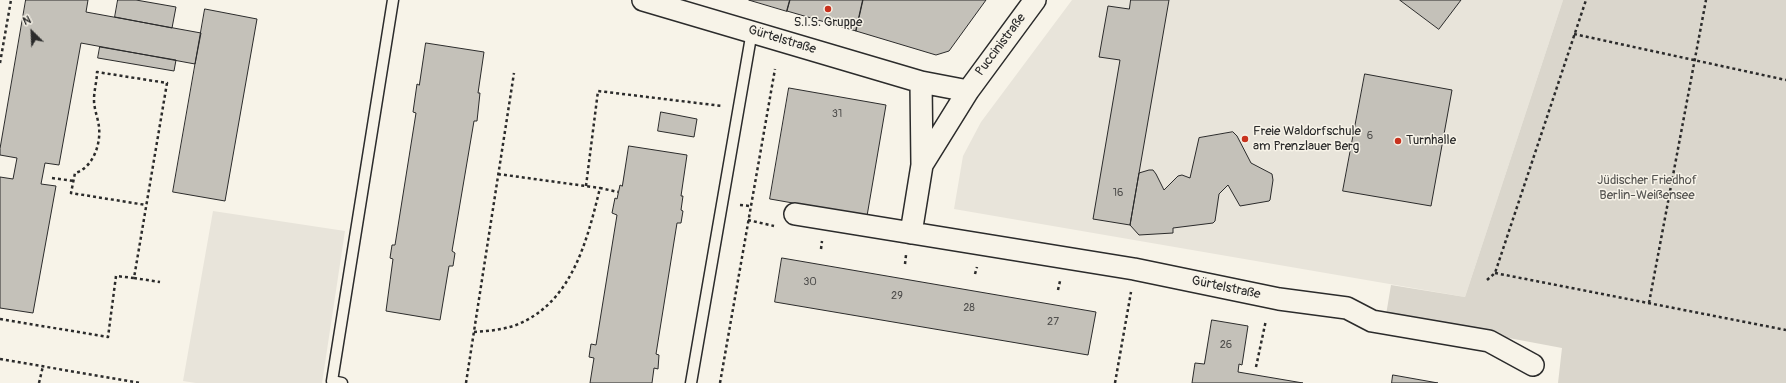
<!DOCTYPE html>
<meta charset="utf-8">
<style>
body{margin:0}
#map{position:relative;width:1786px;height:383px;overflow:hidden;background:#f7f3e8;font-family:Pangolin,sans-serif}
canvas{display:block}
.north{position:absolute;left:12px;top:12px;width:40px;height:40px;-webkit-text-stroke:3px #f7f3e8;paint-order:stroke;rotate:336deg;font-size:11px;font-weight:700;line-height:16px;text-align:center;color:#2b2b2b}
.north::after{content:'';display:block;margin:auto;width:14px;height:18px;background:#2b2b2b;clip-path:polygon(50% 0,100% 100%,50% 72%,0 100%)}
</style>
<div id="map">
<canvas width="1786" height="383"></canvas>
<div class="north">N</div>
</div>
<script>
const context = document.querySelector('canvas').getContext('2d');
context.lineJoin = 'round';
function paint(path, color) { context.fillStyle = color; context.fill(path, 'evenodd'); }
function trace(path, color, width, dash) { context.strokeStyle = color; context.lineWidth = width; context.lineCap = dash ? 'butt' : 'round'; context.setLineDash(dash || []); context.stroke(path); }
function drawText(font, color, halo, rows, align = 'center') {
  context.font = font + ' Pangolin,sans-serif'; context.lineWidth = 3; context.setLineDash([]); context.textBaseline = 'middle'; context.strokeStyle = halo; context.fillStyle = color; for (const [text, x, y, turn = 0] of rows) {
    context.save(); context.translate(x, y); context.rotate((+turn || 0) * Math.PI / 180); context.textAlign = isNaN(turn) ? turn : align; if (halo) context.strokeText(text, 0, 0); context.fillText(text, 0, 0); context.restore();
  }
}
paint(new Path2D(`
 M 1072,0 L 1563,0 L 1465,297 L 954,209 L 963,156 L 981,122 Z
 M 213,211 L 345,231 L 322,383 L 196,383 L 183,381 Z`), '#e8e4da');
paint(new Path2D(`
 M 1563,0 L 1786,0 L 1786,383 L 1558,383 L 1562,348 L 1386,315 L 1391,285 L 1465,297 Z`), '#dad6cc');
const building = new Path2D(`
 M 26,0 L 88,0 L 86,12 L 201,33 L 195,64 L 81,43 L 59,165 L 45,163 L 41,184 L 56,186 L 33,313 L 0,308 L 0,177 L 13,179 L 17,158 L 0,155 L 0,149 Z
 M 118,0 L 136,0 L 176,7 L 172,28 L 115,17 Z
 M 749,0 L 790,0 L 787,11 Z
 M 790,0 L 863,0 L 856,31 L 787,11 Z
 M 863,0 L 986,0 L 949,51 L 936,55 L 856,31 Z
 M 1131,0 L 1169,0 L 1130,225 L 1093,219 L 1120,60 L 1099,57 L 1108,6 L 1129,9 Z
 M 1400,0 L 1461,0 L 1439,29 Z
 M 205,9 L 257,19 L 225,201 L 173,192 Z
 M 426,43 L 484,52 L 478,93 L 480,93 L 477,121 L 474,121 L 452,251 L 455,253 L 453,266 L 449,266 L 440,320 L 386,311 L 393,259 L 390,258 L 392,245 L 395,245 L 416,113 L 413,112 L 417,84 L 419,85 Z
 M 100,47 L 176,60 L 174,71 L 98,58 Z
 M 1365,74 L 1452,90 L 1431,206 L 1343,191 Z
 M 789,88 L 886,105 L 867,216 L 770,199 Z
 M 661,112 L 697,119 L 694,137 L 658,131 Z
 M 1233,132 L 1237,136 L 1251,163 L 1272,174 L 1273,180 L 1270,200 L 1269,201 L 1240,206 L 1228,185 L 1219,194 L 1215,221 L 1213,223 L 1173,228 L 1173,233 L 1139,235 L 1130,225 L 1139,173 L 1149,170 L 1153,170 L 1156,174 L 1164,190 L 1178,176 L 1182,175 L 1190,178 L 1199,138 Z
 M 629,146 L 687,155 L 681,196 L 683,196 L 681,210 L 683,211 L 681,223 L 677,223 L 656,354 L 659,355 L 658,369 L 654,368 L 652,383 L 590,383 L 594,358 L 589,357 L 591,344 L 596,345 L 617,215 L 612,213 L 615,198 L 617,199 L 620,185 L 622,186 Z
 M 782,258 L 1096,312 L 1088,355 L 775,302 Z
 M 1212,320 L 1248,326 L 1242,365 L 1239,364 L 1238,372 L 1303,383 L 1192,383 L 1195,363 L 1204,364 Z
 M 1393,375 L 1438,383 L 1392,383 Z`);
paint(building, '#c4c1b9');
trace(building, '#2b2b2b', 1);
const lane = new Path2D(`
 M 342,383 L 332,381 L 393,0
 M 691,383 L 752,31`);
const street = new Path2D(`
 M 643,0 L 921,82 L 968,91
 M 922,165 L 968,91 L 1035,0
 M 795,214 L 1134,269 L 1279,299 L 1347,308 L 1372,321 L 1489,341 L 1533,365
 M 911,233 L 922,165 L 921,82`);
trace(lane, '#2b2b2b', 13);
trace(street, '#2b2b2b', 24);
trace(new Path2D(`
 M 1574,34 L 1786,80
 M 0,63 L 11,0
 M 498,174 L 600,188
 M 52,178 L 74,181
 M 586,186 L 598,91 L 722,106
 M 740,205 L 750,206
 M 748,220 L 774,226
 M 821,249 L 822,241
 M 905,264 L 906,255
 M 1495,273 L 1786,330
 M 975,274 L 977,267
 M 134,278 L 160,282
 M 1487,280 L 1495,273 L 1586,0
 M 1058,290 L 1060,281
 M 1649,303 L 1706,0
 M 0,319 L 108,337 L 116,276 L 134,278 L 167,83 L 97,72 C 97,81 94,90 94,100 C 94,109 98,118 99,127 C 101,144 93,168 75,173 L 71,193 L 146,205
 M 474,332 C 488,331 502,330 516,325 C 572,303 587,241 600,188 L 618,192
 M 0,359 L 140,383
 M 1256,367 L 1266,320
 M 39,383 L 43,366
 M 466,383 L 514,73
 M 720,383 L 775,69
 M 1115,383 L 1131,292`), '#2b2b2b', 2.5, [3, 3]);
trace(lane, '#f7f3e8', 10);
trace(street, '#f7f3e8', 21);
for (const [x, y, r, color] of [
 [828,9,4,"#c8321e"],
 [1245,139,4,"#c8321e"],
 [1398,141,4,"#c8321e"]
]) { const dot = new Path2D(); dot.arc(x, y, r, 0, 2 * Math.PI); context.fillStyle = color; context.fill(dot); trace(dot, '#f7f3e8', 1.5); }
drawText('11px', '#51504e', null, [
 ["31",837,114],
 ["6",1370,136],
 ["16",1118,193],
 ["30",810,282],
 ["29",897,296],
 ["28",969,308],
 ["27",1053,322],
 ["26",1226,345]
]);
drawText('13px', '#2b2b2b', '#f7f3e8', [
 ["S.I.S. Gruppe",828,23,"center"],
 ["Freie Waldorfschule",1253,132],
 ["am Prenzlauer Berg",1253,147],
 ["Turnhalle",1406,141]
], 'left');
drawText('13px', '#2b2b2b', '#f7f3e8', [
 ["Gürtelstraße",782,40,17],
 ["Puccinistraße",1001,45,-53],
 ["Gürtelstraße",1226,288,12]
]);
drawText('13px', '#575653', '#f7f3e8', [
 ["Jüdischer Friedhof",1647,181],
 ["Berlin-Weißensee",1647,196]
]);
</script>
